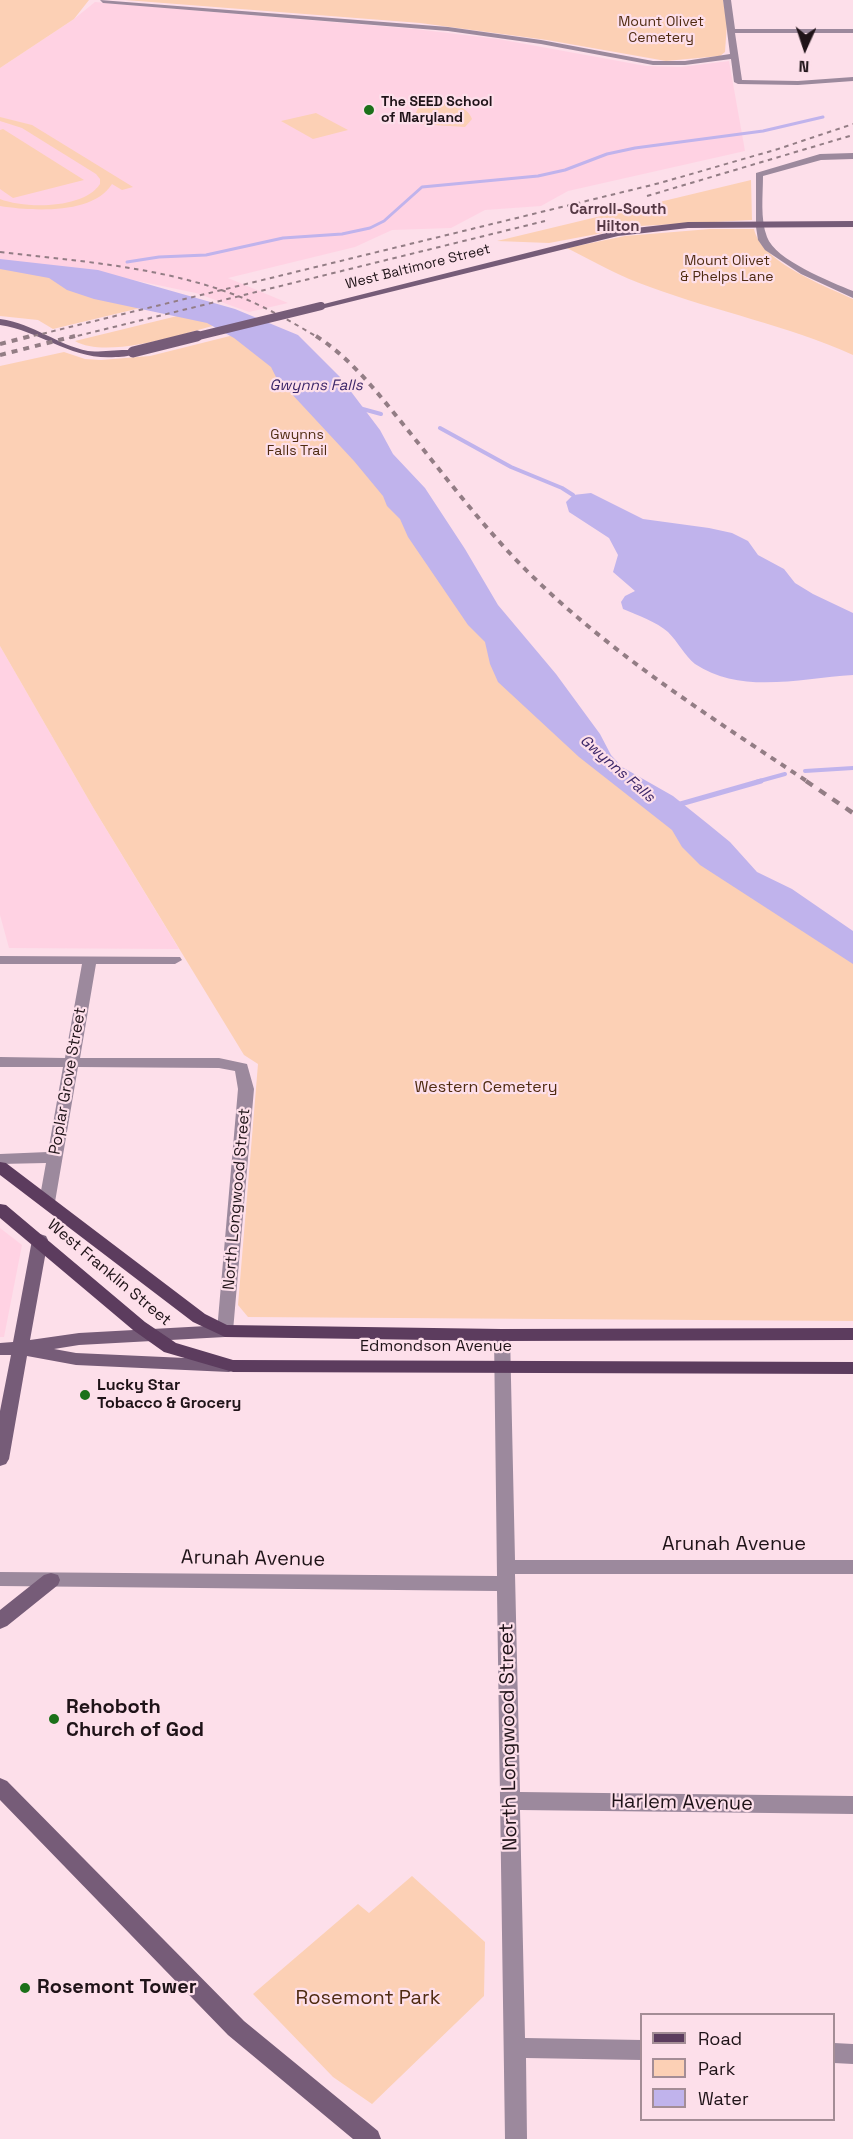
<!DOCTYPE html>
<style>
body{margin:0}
#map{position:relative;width:853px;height:2139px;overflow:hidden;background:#fddfea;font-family:"Space Grotesk",sans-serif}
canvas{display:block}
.legend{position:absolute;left:640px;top:2013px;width:195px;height:108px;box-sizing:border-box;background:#fddfea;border:2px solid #a48d96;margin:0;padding:8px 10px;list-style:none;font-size:18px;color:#1f1318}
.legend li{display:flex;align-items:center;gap:12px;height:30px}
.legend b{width:30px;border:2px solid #a48d96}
.north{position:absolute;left:775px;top:18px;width:60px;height:60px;-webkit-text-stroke:4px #fddfea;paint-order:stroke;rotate:183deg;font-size:16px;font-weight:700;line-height:24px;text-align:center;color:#1f1318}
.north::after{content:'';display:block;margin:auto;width:21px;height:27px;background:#1f1318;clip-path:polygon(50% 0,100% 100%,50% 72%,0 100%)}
</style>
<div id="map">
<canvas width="853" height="2139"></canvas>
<ul class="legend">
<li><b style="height:8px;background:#5c3c5e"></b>Road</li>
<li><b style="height:16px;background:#fcd0b5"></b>Park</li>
<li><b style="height:16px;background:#c0b3ec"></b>Water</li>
</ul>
<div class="north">N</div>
</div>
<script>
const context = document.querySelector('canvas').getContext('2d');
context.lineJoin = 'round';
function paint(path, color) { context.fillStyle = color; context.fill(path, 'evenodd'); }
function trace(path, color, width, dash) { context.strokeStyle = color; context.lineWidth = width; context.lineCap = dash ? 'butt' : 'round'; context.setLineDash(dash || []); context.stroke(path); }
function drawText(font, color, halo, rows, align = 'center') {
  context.font = font + ' "Space Grotesk",sans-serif'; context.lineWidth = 4.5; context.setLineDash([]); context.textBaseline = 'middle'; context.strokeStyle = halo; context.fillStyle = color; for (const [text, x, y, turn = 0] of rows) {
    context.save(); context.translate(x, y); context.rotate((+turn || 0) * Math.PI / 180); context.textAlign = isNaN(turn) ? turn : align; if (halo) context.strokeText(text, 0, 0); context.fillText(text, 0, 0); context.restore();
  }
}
paint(new Path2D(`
 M 95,2 L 415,29 L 498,39 L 646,66 L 681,67 L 729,61 L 745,151 L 568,191 L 541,206 L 485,210 L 451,228 L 392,230 L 355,247 L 228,278 L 288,303 L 249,312 L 196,293 L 104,274 L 0,263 L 0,68 L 74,19 Z
 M 0,646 L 94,809 L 179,949 L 9,948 L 0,915 Z
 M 0,1228 L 22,1245 L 4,1337 L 0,1337 Z`), '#ffd2e3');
paint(new Path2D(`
 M 0,0 L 89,0 L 74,19 L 0,68 Z
 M 125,0 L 723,0 L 727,23 L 725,52 L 720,56 L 666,61 L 547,40 L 420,23 Z
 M 421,102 C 437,102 466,101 472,119 L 465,127 L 418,124 L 412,121 Z
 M 316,113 L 348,130 L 313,139 L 281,121 Z
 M 0,117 L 32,125 L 133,187 L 122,190 L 112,184 C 93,215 31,211 0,206 L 0,199 C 25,209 84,209 100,184 L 100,179 L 96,174 L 22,128 L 0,121 Z
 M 3,129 L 84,180 L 13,198 L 0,189 L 0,130 Z
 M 751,180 L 752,220 L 640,226 L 549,243 L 497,241 Z
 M 710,229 L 754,229 C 761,262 825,286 853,299 L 853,355 C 787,325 717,312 650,287 C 621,277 594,262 567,248 L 625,236 Z
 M 0,264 L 161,303 L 53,329 L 38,320 L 0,316 Z
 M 210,308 L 234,320 C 194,330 110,361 75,341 Z
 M 258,329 L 583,745 L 853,944 L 853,1321 L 248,1317 L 238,1305 L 258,1064 L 244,1055 L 94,809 L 0,646 L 0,366 L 64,352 L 85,359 L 101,360 L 150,356 Z
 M 412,1876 L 485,1942 L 484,1996 L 372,2104 L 333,2077 L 253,1994 L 358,1904 L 369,1913 Z`), '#fcd0b5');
paint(new Path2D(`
 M 0,259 L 98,270 L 235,309 L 298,335 L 340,377 L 380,430 L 393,454 L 425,488 L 465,549 L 498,605 L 556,674 L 600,734 L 611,755 L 622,767 L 673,796 L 708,824 L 730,842 L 757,872 L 792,889 L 853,931 L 853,964 L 700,865 L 682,847 L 672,830 L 579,757 L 498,682 L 490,664 L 485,642 L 468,625 L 408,537 L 400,519 L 387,506 L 383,496 L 354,461 L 276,377 L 271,367 L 234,338 L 207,323 L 94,299 L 67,290 L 49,278 L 0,269 Z
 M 591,493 L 643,519 L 709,528 L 732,533 L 748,541 L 758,555 L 784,569 L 795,583 L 813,594 L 853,613 L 853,675 C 802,678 741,695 695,664 C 685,656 678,642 668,632 C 657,622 637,615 623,609 L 621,602 L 625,596 L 635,591 L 613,572 L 618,555 L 609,538 L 569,512 L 566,502 L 573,495 Z`), '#c0b3ec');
trace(new Path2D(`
 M 127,262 L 159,257 L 206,255 L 283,238 L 342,234 L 370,228 L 384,221 L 422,187 L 538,176 L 565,170 L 607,154 L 635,148 L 763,131 L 823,117`), '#c0b3ec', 3);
trace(new Path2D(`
 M 359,408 L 381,414
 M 440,428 L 511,467 L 562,488 L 573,495
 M 805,771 L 853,768
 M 756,782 L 785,774`), '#c0b3ec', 4);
trace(new Path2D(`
 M 677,805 L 761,781`), '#c0b3ec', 5);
paint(new Path2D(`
 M 100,0 L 448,27 L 541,40 L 653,61 L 685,61 L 730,54 L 723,0 L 731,0 L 735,29 L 853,29 L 853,33 L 735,33 L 742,80 L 798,81 L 853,77 L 853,81 L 798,85 L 738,84 L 734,82 L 731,59 L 685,65 L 653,65 L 541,44 L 448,31 L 103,3 Z
 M 853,153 L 853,159 L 821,160 L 763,176 C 763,195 760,219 767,237 C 775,260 831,282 853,291 L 853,298 L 801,274 L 765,250 L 758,240 L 756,227 L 756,173 L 820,154 Z
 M 0,956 L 180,957 L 182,960 L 175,964 L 96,964 L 80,1058 L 219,1058 L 247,1064 L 254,1089 L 233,1331 L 231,1335 L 219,1335 L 217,1331 L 238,1089 L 235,1071 L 219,1068 L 78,1067 L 55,1202 L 53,1206 L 41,1206 L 39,1202 L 46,1163 L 0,1164 L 0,1154 L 48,1152 L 63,1067 L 0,1067 L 0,1057 L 65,1058 L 82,964 L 0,964 Z
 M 502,1329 L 508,1331 L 510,1335 L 515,1560 L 853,1560 L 853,1574 L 515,1574 L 520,1792 L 853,1796 L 853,1814 L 520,1810 L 525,2038 L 642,2040 L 642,2060 L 526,2058 L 527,2139 L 505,2139 L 497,1591 L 0,1586 L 0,1572 L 497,1576 L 494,1335 L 496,1331 Z
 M 834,2043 L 853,2044 L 853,2064 L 834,2063 Z`), '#9c899d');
paint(new Path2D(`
 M 853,221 L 853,227 L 688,228 L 618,236 L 321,309 L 316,306 L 618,230 L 688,222 Z
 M 0,319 C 35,324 57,345 88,351 C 100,353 131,347 138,352 C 132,356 123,357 116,357 C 72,361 41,331 0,325 Z
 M 40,1234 L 46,1236 L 48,1240 L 30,1340 L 79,1333 L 225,1325 L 231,1327 L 233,1331 L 231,1335 L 225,1337 L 79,1345 L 54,1349 L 76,1353 L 229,1360 L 235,1362 L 238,1366 L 235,1370 L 229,1372 L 76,1365 L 27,1356 L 9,1459 L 6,1464 L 0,1466 L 0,1411 L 11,1355 L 0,1355 L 0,1343 L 13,1342 L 32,1240 L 34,1236 Z
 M 51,1573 L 58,1575 L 60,1580 L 58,1585 L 7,1626 L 0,1629 L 0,1610 L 44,1575 Z
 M 0,1778 L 7,1781 L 244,2021 L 378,2131 L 381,2139 L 353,2139 L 228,2035 L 0,1800 Z`), '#765c78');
paint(new Path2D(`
 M 0,1162 L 6,1163 L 205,1314 L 227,1325 L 502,1329 L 853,1328 L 853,1340 L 502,1341 L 225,1337 L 193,1322 L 0,1175 Z
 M 0,1204 L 6,1205 L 145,1322 L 176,1343 L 233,1360 L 853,1362 L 853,1374 L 233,1372 L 164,1352 L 133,1330 L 0,1218 Z`), '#5c3c5e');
trace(new Path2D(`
 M 647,196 L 853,135
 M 0,252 C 79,261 163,267 238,296 C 266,307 292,322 319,338
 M 25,338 L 660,183 L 778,149 L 853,124
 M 69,338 L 545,221`), '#937d85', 2, [4.5, 4.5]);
trace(new Path2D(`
 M 316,336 C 354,360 383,400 411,434 C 447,479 482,525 522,566 C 606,651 709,716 808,782
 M 0,344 L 31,336
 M 0,355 L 75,336`), '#937d85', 4, [6, 6]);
trace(new Path2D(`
 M 806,781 L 853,813`), '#937d85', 4.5, [8, 8]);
trace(new Path2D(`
 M 190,338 L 321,306`), '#765c78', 8);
trace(new Path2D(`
 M 133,352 L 197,336`), '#765c78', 11);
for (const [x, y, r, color] of [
 [369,110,6,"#1c7019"],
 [85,1395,6,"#1c7019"],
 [54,1719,6,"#1c7019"],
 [25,1988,6,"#1c7019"]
]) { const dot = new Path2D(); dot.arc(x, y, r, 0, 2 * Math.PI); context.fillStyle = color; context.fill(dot); trace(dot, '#fddfea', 2); }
drawText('14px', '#4f2b11', '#fddfea', [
 ["Mount Olivet",661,22],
 ["Cemetery",661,38],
 ["Mount Olivet",727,261],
 ["& Phelps Lane",727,277],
 ["Gwynns",297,435],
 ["Falls Trail",297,451]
]);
drawText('bold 14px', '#1f1318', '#fddfea', [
 ["The SEED School",381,102],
 ["of Maryland",381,118]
], 'left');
drawText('14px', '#1f1318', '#fddfea', [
 ["West Baltimore Street",418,267,-14]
]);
drawText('bold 15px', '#553844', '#fddfea', [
 ["Carroll-South",618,210],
 ["Hilton",618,227]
]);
drawText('italic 15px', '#3c2769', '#fddfea', [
 ["Gwynns Falls",316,386],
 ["Gwynns Falls",617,769,41]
]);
drawText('16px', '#1f1318', '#fddfea', [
 ["Poplar Grove Street",68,1081,-80],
 ["North Longwood Street",237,1199,-85],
 ["West Franklin Street",109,1273,40],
 ["Edmondson Avenue",436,1347]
]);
drawText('16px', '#4f2b11', '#fddfea', [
 ["Western Cemetery",486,1088]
]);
drawText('bold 16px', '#1f1318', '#fddfea', [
 ["Lucky Star",97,1386],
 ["Tobacco & Grocery",97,1404]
], 'left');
drawText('20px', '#1f1318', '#fddfea', [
 ["Arunah Avenue",734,1545],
 ["Arunah Avenue",253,1559,1],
 ["North Longwood Street",509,1737,-91],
 ["Harlem Avenue",682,1803,1]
]);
drawText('bold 20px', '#1f1318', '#fddfea', [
 ["Rehoboth",66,1708],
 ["Church of God",66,1731],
 ["Rosemont Tower",37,1988]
], 'left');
drawText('20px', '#4f2b11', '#fddfea', [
 ["Rosemont Park",368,1999]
]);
</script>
